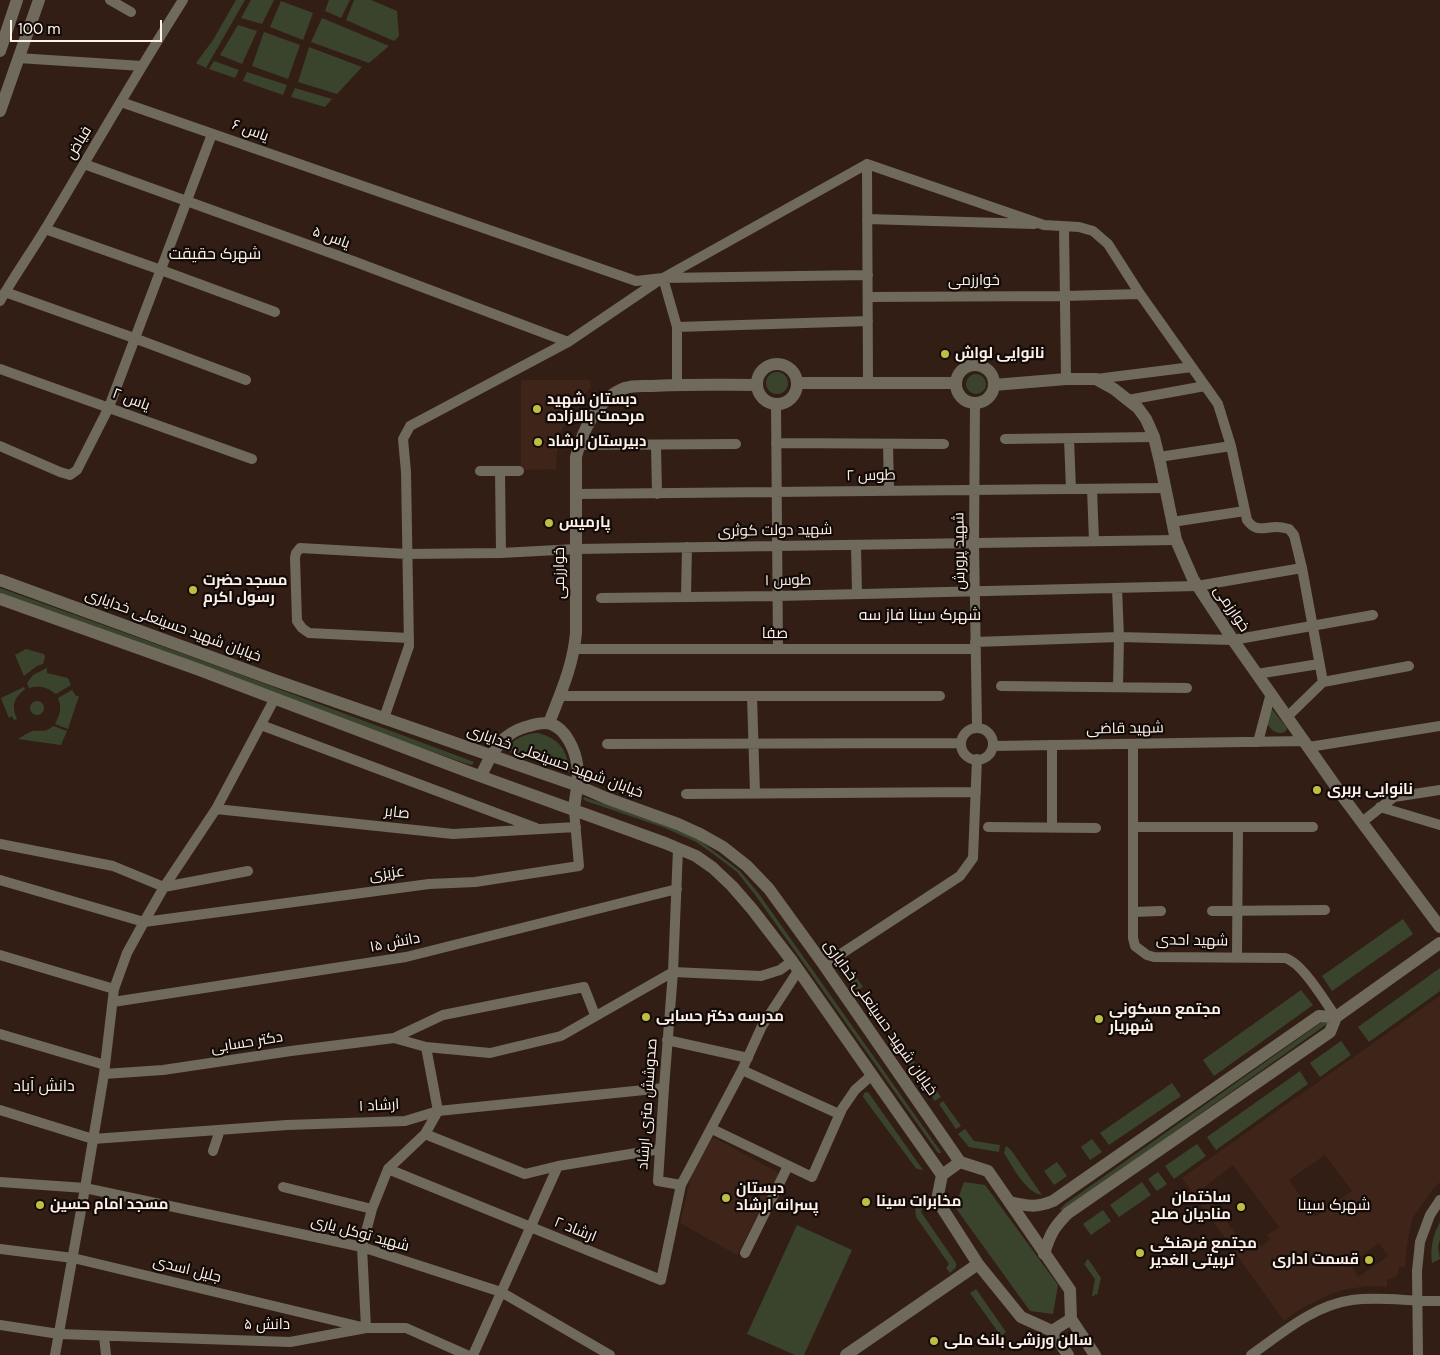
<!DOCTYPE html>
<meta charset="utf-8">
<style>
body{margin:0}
#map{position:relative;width:1440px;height:1355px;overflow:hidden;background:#321e15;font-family:"DM Sans",sans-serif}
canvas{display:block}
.scale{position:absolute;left:10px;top:20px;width:152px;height:22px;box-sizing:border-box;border:2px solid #fef0ea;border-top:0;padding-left:6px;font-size:15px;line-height:18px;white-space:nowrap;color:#fef0ea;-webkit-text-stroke:4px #130b07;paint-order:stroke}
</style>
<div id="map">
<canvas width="1440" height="1355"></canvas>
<div class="scale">100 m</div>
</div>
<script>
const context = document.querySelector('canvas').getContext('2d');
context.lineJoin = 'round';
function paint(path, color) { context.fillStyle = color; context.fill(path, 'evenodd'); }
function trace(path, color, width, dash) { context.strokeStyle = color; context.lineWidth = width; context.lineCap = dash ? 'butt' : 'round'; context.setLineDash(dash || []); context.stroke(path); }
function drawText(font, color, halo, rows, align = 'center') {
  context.font = font + ' "DM Sans",Cairo,sans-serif'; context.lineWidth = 4.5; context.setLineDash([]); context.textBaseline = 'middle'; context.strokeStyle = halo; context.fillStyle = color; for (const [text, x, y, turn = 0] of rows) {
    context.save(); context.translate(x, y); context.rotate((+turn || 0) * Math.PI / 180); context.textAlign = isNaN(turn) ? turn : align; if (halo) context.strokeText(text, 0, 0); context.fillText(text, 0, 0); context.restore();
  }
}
paint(new Path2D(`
 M 521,380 L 590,380 L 591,388 L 578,400 L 561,431 L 557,451 L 556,469 L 521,470 Z
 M 1440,996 L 1440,1182 L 1433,1189 L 1412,1219 L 1407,1245 L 1405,1267 L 1399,1267 L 1398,1274 L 1395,1277 L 1387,1280 L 1387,1287 L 1367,1286 L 1348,1289 L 1330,1294 L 1302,1308 L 1284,1321 L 1182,1178 ZM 1325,1155 L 1352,1191 L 1315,1217 L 1289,1180 ZM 1233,1165 L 1279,1227 L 1267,1235 L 1270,1239 L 1261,1247 L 1258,1242 L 1247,1250 L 1203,1188 ZM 1379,1243 L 1388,1256 L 1358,1277 L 1350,1264 Z
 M 713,1137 L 779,1173 L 737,1255 L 680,1223 L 692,1172 Z`), '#3f2519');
paint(new Path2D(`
 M 236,0 L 245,0 L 206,68 L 196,63 L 213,40 Z
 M 251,0 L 274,0 L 262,24 L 241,18 Z
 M 329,0 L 350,0 L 341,18 L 325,11 Z
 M 354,0 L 371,0 L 397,11 L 399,36 L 394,41 L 346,20 Z
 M 281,1 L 313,13 L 303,40 L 270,27 Z
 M 322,18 L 389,46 L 369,63 L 311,42 Z
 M 238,25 L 257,31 L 242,64 L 220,55 Z
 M 264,32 L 300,45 L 288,79 L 252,66 Z
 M 309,47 L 362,67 L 337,94 L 298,82 Z
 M 214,61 L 239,70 L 235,78 L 209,69 Z
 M 247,72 L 287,85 L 283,95 L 243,81 Z
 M 295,88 L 332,99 L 325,107 L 291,97 Z
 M766 383a11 11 0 1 1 22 0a11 11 0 1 1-22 0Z
 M966 384a10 10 0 1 1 20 0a10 10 0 1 1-20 0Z
 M 0,588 L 228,670 L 474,762 L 472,765 L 467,764 L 306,707 L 231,676 L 0,593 Z
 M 26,649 L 44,654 L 45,657 L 43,664 L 37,666 L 24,676 L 15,655 Z
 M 47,668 L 47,673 L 68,678 L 71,685 L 56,694 C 47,687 40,685 29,688 L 27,683 L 33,675 Z
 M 24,687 L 25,689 C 14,698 11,705 17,719 L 14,720 L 12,716 L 9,718 L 1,698 Z
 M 72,690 L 76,696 L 79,696 L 68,729 L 55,724 C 60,715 62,708 58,698 Z
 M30 708a7 7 0 1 1 14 0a7 7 0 1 1-14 0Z
 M 1270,708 L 1272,709 L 1287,728 L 1286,731 C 1279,736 1272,731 1267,724 Z
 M 53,726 L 67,731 L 61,745 L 18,739 C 22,737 28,732 33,731 C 43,730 45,733 53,726 Z
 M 538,733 C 561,739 567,751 570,773 L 504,750 C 515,739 522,734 538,733 Z
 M 584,797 L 666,825 L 698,839 L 740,871 L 759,894 L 941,1152 L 941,1153 L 938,1153 L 756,896 L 737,872 L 712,853 L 696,842 L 665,828 L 586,801 L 583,799 Z
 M 1403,919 L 1413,934 L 1332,991 L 1322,976 Z
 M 848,965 L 863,987 L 857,990 C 852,983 841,974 848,965 Z
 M 1440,968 L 1440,991 L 1369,1042 L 1358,1027 Z
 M 1301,990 L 1313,1005 L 1214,1076 L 1203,1060 Z
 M 866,991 L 891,1027 L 886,1030 L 861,995 Z
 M 1326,1019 L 1329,1019 L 1327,1024 L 1063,1211 L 1060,1209 L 1065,1204 Z
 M 894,1032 L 915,1063 L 910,1066 L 889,1035 Z
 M 1341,1041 L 1351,1055 L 1320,1077 L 1310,1063 Z
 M 920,1067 L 941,1097 L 935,1101 L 914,1071 Z
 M 1300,1071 L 1308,1084 L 1216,1150 L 1207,1137 Z
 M 1172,1083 L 1181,1096 L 1109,1145 L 1100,1133 Z
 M 868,1092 L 923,1170 L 917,1169 L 915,1167 L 863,1097 L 864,1093 Z
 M 943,1101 L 961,1126 L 956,1129 L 939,1104 Z
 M 965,1129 L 974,1141 L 1000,1145 L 999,1152 L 969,1147 L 958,1134 Z
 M 1092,1139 L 1102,1152 L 1090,1160 L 1081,1147 Z
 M 1197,1144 L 1206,1156 L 1174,1179 L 1165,1166 Z
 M 1006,1146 L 1011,1150 L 1042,1195 C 1025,1192 1013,1167 1004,1153 Z
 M 1057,1162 L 1067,1176 L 1054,1185 L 1044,1171 Z
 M 1158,1172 L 1167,1184 L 1157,1191 L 1148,1179 Z
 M 964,1182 L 985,1185 L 1058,1285 L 1053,1314 L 1030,1311 L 955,1207 Z
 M 1142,1182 L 1151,1195 L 1119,1217 L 1110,1205 Z
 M 915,1206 L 922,1208 L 921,1212 L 956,1263 L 956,1267 L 950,1273 L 946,1268 L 949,1264 L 916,1217 Z
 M 1103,1210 L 1111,1221 L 1091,1235 L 1083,1224 Z
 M 1440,1222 L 1440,1239 L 1438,1247 L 1440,1259 L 1432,1263 C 1430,1249 1433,1234 1440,1222 Z
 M 797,1225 L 852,1250 L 804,1355 L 795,1355 L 747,1334 Z
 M 1088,1259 L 1101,1278 L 1097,1295 L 1095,1294 L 1094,1296 L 1092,1296 L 1095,1279 L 1084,1264 L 1086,1263 L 1086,1261 Z
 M 976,1289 L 1006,1332 L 1001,1336 L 970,1293 Z`), '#3a442d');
trace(new Path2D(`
 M 110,0 L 131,12
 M 18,58 L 142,66
 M 121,102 L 636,281 L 663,278 L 868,275
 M 84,164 L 353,261 L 568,342
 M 867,164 L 868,383
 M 867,219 L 1034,224
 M 1064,227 L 1066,379
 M 45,229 L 161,270 L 275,312
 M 5,292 L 134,338 L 246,380
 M 868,297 L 1064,296 L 1140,294
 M 0,301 C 15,275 32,251 47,226 C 92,151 136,74 183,0
 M 677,327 L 868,321
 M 0,369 L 252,459
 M 1096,379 L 1192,367
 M 677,385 L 677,327 L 663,278 L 867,164 L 1044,225 L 1079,227 L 1093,231 L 1108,244 L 1140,294 L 1218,404 L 1231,446 L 1247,520 C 1256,533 1264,527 1277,527 C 1281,527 1285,528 1289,529 L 1294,535 L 1302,568 L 1323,682
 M 1128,400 L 1205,386
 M 776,404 L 778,649
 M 975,404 L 974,543 L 977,727
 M 1005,439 L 1154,437
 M 1069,439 L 1071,489
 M 776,443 L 944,444
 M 888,444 L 889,491
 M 578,445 L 736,444
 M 656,445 L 657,494
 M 0,446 L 60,472 L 70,475 L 77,470 L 109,407 L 212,134
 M 1159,457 L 1231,446
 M 480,471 L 519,471
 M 500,471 L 501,553
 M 1092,489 L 1094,541
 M 576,494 L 1166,488
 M 1172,522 L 1245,511
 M 856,545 L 857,594
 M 1117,588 L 1119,637 L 1118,687
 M 686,597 L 687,547
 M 601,598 L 777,596 L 1197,586 L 1302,568
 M 409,638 L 309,633 L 302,628 L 297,621 L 295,558 L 296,553 L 300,548 L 407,554 L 501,553 L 576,549 L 1176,540
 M 975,642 L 1119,637 L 1233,640 L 1373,615
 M 574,649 L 976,649
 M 1257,674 L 1319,664
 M 1323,682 L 1409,666
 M 1001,686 L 1187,688
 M 560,695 L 566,696 L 940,696
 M 752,696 L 755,793
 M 1287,717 L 1323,682
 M 384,718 L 409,646 L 406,472 L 403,439 L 410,426 L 568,342 L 661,279
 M 261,725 L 536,828
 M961 744a16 16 0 1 1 32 0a16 16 0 1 1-32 0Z
 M 1258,742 L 1271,693
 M 607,744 L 961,743
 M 1133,744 L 1133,938 L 1135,946 L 1147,955 L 1154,957 L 1285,958 C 1302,962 1325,1002 1336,1017
 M 1052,745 L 1052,828
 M 993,746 L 1305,741
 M 1309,747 L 1440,726
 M 686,794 L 976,792
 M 1380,807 L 1440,825
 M 216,809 L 453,834 L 576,827
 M 1362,822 L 1394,797 L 1440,790
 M 988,827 L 1096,828
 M 1133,827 L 1313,827
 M 0,844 L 113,866 L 164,887 L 248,871
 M 678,849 L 673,972 L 664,1088 L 658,1181 L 681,1185
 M 0,880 L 144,922 L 429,884 L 475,882 L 579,866 L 574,810
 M 1212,911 L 1325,910
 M 1133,912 L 1161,911
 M 0,955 L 114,989
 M 1237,956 L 1238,827
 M 824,965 L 960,876 L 973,858 L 977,759
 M 113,1002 L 406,957 L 677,889
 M 0,1034 L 105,1065
 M 394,1038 L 443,1015 L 584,987 L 595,1015
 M 667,1040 L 748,1058
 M 742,1070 L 839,1114
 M 104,1074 L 163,1070 L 291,1051 L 394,1038 L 426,1047 L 490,1053 L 561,1036 L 673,972 L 761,976 L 780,970 L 792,961
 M 0,1110 L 93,1139 L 287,1125 L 405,1121 L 438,1111 L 664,1088
 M 712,1129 L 812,1177 L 842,1109 L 855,1090 L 872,1075
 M 425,1134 L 525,1174 L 558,1166 L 660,1149
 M 213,1151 L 220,1130
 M 388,1169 L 661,1280 L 681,1185 L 742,1070 L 762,1026 L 798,971
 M 0,1182 L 85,1188 L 362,1247 L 501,1292 L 610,1355
 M 283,1187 L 372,1209
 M 0,1249 L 73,1258 L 366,1328 L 362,1247 L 372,1209 L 388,1169 L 425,1134 L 438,1111 L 426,1047
 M 745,1253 L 788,1166
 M 0,1325 L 59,1334 L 290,1342 L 366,1328 L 406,1328 L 467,1355
 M 104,1336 L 106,1355
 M 55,1355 L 85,1188 L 104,1074 L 114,989 L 127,953 L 144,922 L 164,887 L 216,809 L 275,698
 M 473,1355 L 558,1166
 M 1251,1355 C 1281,1334 1314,1305 1352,1300 C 1381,1296 1411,1302 1440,1301
 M 1418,1355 L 1417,1271 L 1420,1242 L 1430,1215 L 1440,1200`), '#6f6a5b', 10);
trace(new Path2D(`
 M 0,51 L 17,0
 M 0,111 L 39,0
 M757 384a20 20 0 1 1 40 0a20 20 0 1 1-40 0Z
 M956 384a19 19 0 1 1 38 0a19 19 0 1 1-38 0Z
 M 797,383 L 955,383
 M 994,385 L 1066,379 L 1096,379 L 1114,389 L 1138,408 L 1146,419 L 1154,437 L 1160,462 L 1176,540 L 1193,579 L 1233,640 L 1346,801 L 1440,927
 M 0,580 L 274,680 L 576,785 L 606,798 L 678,824 L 700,834 L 723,847 L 747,866 L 769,889 L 824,965 L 960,1162
 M 0,599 L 197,669 L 466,771 L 665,843 L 696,856 L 713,868 L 732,886 L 752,909 L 792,961 L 942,1175
 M 549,723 C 561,692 573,666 576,633 L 576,457 C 582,431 598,398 625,388 C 633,385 644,386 652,386 C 687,384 721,385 756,385
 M 481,776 C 487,763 494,748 505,738 C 512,732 520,728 529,726 C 535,724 544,722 551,724 C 566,729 575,750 577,764 C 580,779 575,796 574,810
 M 960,1162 L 988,1171 L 1070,1290 L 1071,1319 L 1052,1331 L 1021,1317 L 978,1264 L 937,1200 L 942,1175 Z
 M 1010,1202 C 1027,1206 1036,1208 1053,1201 L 1319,1016 L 1336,1017
 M 1044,1254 C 1050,1234 1054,1227 1068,1213 L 1330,1032 L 1336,1017 L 1440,943
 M 1071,1319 L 1095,1355
 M 1052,1331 L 1068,1355
 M 846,1355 L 978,1264`), '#6f6a5b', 12);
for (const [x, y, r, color] of [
 [945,354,5,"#bebf42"],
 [537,409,5,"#bebf42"],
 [538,442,5,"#bebf42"],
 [549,523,5,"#bebf42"],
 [193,590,5,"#bebf42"],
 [1317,790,5,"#bebf42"],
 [646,1017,5,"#bebf42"],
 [1099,1019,5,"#bebf42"],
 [726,1198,5,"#bebf42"],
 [866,1202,5,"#bebf42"],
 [40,1205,5,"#bebf42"],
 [1241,1207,5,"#bebf42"],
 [1140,1253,5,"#bebf42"],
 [1369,1260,5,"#bebf42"],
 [934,1341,5,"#bebf42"]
]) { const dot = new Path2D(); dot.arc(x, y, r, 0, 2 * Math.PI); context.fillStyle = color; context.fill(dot); trace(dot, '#130b07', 2); }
drawText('15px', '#fef0ea', '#130b07', [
 ["یاس ۶",250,131,20],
 ["فیاض",79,143,-59],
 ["یاس ۵",331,238,20],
 ["خوارزمی",974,281],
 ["یاس ۲",131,400,20],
 ["طوس ۲",871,476,-1],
 ["شهید دولت کوثری",775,531,-1],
 ["شهید پرورش",960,551,-91],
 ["خوارزمی",560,573,-90],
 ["طوس ۱",788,581,-1],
 ["خوارزمی",1231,609,56],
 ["خیابان شهید حسینعلی خدایاری",173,626,20],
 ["صفا",775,634],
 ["شهید قاضی",1125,729,-1],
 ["خیابان شهید حسینعلی خدایاری",555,762,20],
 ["صابر",397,813,6],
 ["عزیزی",387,874,-8],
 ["شهید احدی",1192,941,1],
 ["دانش ۱۵",395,943,-11],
 ["خیابان شهید حسینعلی خدایاری",880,1018,55],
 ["دکتر حسابی",247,1043,-9],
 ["صدوشش متری ارشاد",648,1104,-86],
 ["ارشاد ۱",379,1106,-3],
 ["ارشاد ۲",575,1230,22],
 ["شهید توکل یاری",360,1234,15],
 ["جلیل اسدی",187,1270,14],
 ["دانش ۵",267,1325]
]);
drawText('bold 15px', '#fef0ea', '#130b07', [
 ["نانوایی لواش",955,354],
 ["دبستان شهید",547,400],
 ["مرحمت بالازاده",547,417],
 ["دبیرستان ارشاد",548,442],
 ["پارمیس",559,523],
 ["مسجد حضرت",203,581],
 ["رسول اکرم",203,598],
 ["نانوایی بربری",1327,790],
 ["مجتمع مسکونی",1109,1010],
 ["شهریار",1109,1027],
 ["مدرسه دکتر حسابی",656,1017],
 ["دبستان",736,1189],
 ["پسرانه ارشاد",736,1206],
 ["ساختمان",1231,1198,"right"],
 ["منادیان صلح",1231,1215,"right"],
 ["مخابرات سینا",876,1202],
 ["مسجد امام حسین",50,1205],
 ["مجتمع فرهنگی",1150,1244],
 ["تربیتی الغدیر",1150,1261],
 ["قسمت اداری",1359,1260,"right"],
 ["سالن ورزشی بانک ملی",944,1341]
], 'left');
drawText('16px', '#fef0ea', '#130b07', [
 ["شهرک حقیقت",215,255],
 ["شهرک سینا فاز سه",920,616],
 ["دانش آباد",44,1087],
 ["شهرک سینا",1334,1206]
]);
</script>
